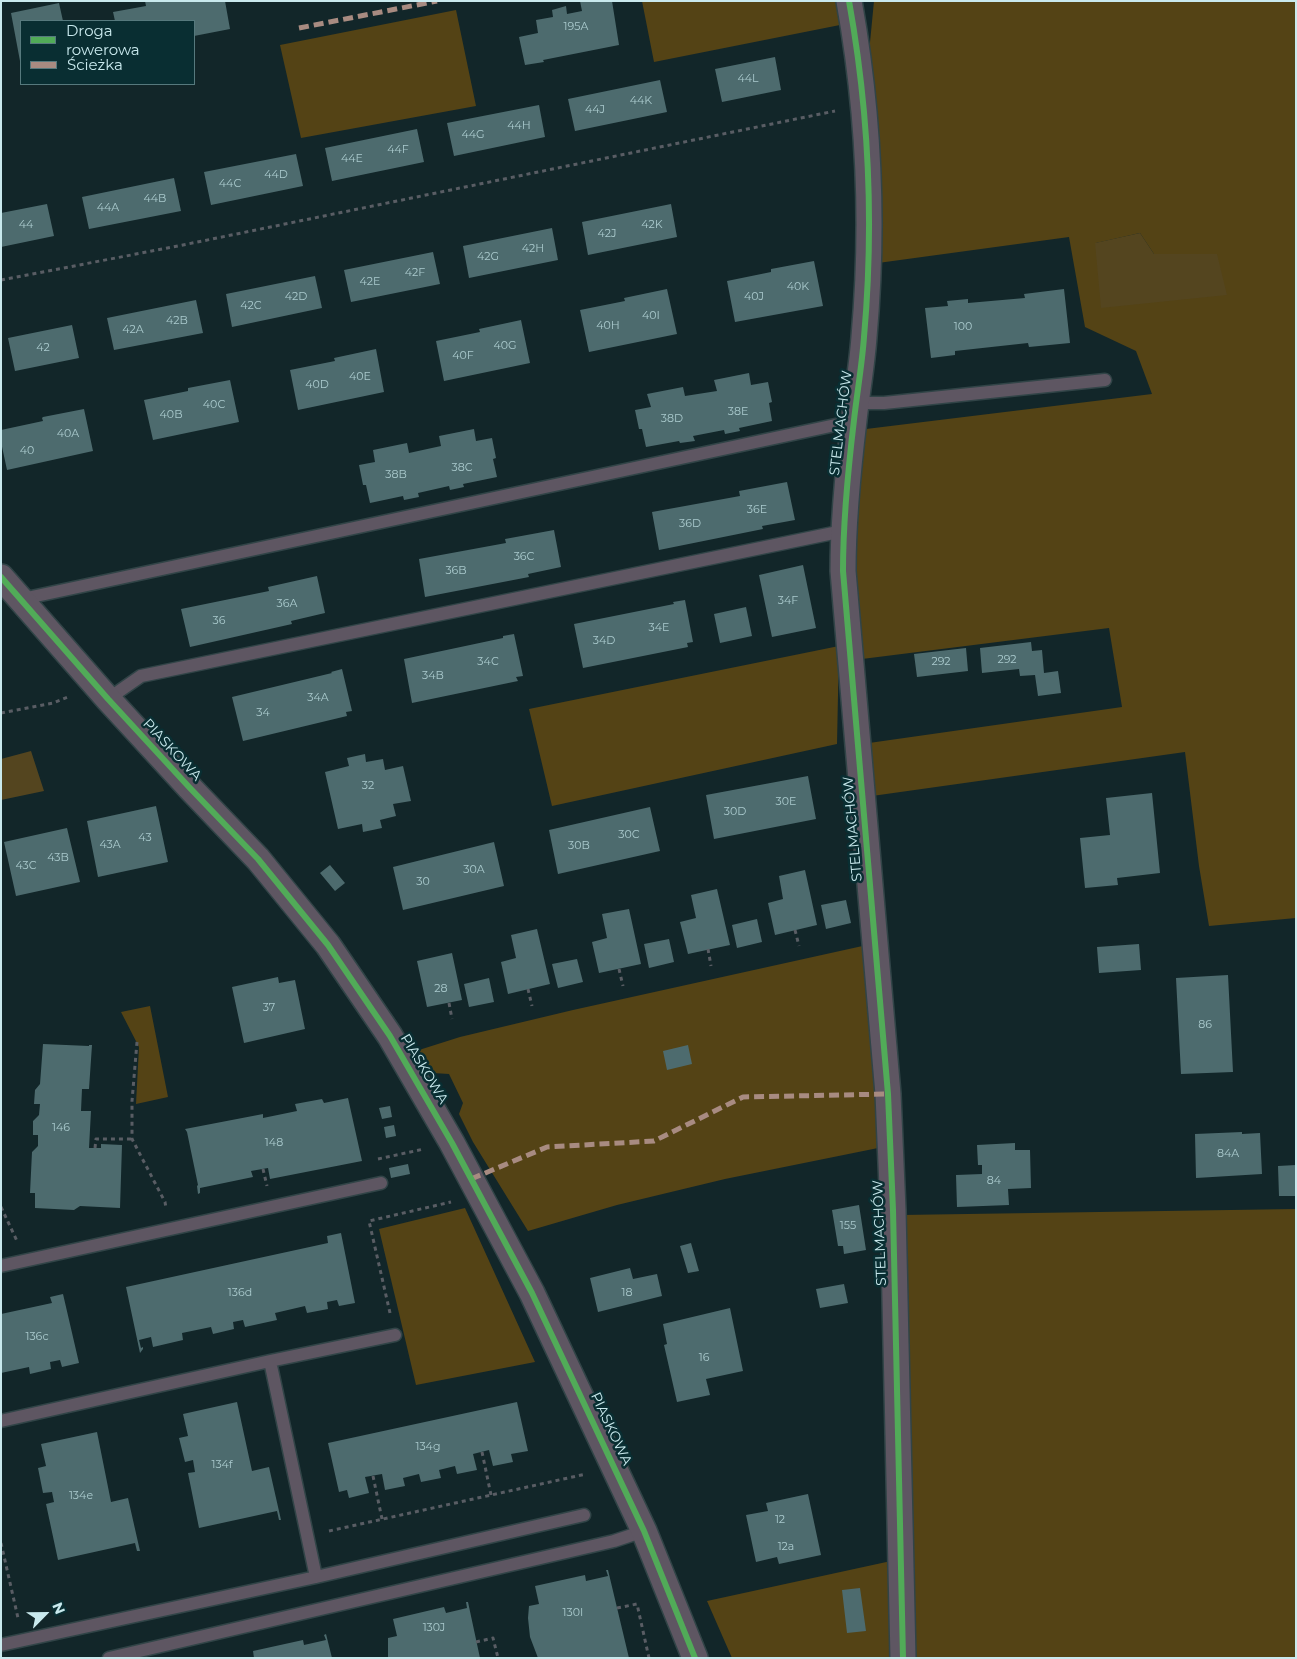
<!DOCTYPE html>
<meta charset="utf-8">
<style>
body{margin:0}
#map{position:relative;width:1297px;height:1659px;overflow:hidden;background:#122629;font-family:Montserrat,sans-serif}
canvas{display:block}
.frame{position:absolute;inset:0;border:2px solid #c9e9ed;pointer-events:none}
.legend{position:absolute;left:20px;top:20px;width:175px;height:65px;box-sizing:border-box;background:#092e32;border:1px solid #56797d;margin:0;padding:6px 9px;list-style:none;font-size:15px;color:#c9e9ed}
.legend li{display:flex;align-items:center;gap:10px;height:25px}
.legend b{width:25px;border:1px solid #56797d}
.north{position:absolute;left:20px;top:1589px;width:50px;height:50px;-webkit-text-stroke:4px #092e32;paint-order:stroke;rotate:67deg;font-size:14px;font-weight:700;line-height:20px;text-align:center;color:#c9e9ed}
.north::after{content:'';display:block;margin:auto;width:18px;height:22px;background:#c9e9ed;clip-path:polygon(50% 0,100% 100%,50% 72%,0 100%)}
</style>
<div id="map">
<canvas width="1297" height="1659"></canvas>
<div class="frame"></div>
<ul class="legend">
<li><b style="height:6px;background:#51ab58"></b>Droga rowerowa</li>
<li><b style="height:6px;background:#a88b81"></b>Ścieżka</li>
</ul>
<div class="north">N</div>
</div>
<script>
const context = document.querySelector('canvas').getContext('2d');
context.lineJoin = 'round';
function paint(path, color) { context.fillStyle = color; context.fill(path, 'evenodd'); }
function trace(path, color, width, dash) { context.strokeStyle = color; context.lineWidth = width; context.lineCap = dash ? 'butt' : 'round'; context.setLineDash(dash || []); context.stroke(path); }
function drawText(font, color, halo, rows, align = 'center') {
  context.font = font + ' Montserrat,sans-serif'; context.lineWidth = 5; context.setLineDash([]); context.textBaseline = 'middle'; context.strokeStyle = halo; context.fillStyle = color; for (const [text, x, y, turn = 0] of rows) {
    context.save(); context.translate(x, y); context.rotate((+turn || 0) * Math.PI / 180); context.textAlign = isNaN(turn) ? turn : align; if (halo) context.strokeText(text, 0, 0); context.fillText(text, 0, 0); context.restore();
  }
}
paint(new Path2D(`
 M 642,1 L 841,1 L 845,24 L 654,62 Z
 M 874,1 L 1296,1 L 1296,918 L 1209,926 L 1199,866 L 1185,752 L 872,796 L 869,743 L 1122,707 L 1109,628 L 862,659 L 852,569 L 866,429 L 1152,394 L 1136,351 L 1085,327 L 1069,237 L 878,263 L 868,63 ZM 1140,233 L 1154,254 L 1096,243 Z
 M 456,10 L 476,106 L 301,138 L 280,45 Z
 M 839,646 L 837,744 L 552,806 L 529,709 Z
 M 867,945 L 883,1147 L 725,1179 L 617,1205 L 528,1231 L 473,1142 L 459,1114 L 463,1103 L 449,1074 L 433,1073 L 419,1050 L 460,1037 L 573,1010 Z
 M 150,1006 L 168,1097 L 136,1104 L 139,1047 L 121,1012 Z
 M 465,1208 L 535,1362 L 416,1385 L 379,1229 Z
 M 1296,1209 L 1296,1658 L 909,1658 L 901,1215 Z
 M 891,1561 L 895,1658 L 732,1658 L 707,1601 Z`), '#544315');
paint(new Path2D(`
 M 1140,233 L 1154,254 L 1217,254 L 1227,295 L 1101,308 L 1095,243 Z
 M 31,751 L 44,791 L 1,800 L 1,759 Z`), '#54451f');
paint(new Path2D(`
 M 145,1 L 225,1 L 230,29 L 194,36 L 194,21 L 115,21 L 113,12 L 146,6 Z
 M 580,1 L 612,1 L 619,45 L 543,60 L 544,62 L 525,65 L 519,37 L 538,33 L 536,20 L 553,17 L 552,10 L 566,6 L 567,14 L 582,11 Z
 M 59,3 L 63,21 L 21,21 L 20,61 L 11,13 Z
 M 775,57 L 781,90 L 722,102 L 715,69 Z
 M 660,80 L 667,112 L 575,131 L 568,99 Z
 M 539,105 L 545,137 L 454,156 L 447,123 Z
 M 417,129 L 424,162 L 332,181 L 325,148 Z
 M 296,154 L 303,186 L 211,205 L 204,172 Z
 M 174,178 L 181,211 L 89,229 L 82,197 Z
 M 47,204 L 54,236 L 1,247 L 1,213 Z
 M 671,204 L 677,237 L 588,255 L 582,222 Z
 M 552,228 L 558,260 L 469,278 L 463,246 Z
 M 433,252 L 440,284 L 351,302 L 344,270 Z
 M 814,261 L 823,306 L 735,322 L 727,281 L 771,272 L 771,269 Z
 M 315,276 L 322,308 L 232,327 L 226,294 Z
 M 667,289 L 677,334 L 589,352 L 580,310 L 625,301 L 624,298 Z
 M 1064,289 L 1070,343 L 1029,347 L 1028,343 L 955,351 L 955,355 L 931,358 L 925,308 L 948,306 L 947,301 L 968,299 L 968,303 L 1025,298 L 1024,294 Z
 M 196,300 L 203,333 L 114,350 L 107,318 Z
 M 521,320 L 530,363 L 444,381 L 436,341 L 480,332 L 479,329 Z
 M 72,325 L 79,358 L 15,371 L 8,338 Z
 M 376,349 L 384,392 L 298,410 L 290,370 L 335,361 L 334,358 Z
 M 749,373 L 751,385 L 768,382 L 772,402 L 769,403 L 772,421 L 739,428 L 740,431 L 725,434 L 724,430 L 693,436 L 695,441 L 680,443 L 679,441 L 646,447 L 642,429 L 639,429 L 635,410 L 651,407 L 647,394 L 683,387 L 685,396 L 717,391 L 714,380 Z
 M 230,380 L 239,422 L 153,440 L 144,400 L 188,391 L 188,388 Z
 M 84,409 L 93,451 L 7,470 L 1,442 L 1,430 L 43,421 L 42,418 L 43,417 Z
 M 474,429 L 476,441 L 492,438 L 496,458 L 493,459 L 497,477 L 463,484 L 464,487 L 450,490 L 449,486 L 418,493 L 419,497 L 404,500 L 403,496 L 370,503 L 366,485 L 363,485 L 359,465 L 375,462 L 373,450 L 407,443 L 409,453 L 441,446 L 439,436 Z
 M 787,482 L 795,520 L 762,526 L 763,529 L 659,550 L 652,512 L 740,496 L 739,491 Z
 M 554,530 L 561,567 L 528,574 L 529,577 L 425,597 L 419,559 L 506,543 L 505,539 Z
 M 803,565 L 816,628 L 772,637 L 759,575 Z
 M 317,576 L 325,613 L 291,621 L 292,624 L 190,647 L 181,609 L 269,591 L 268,587 Z
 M 685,600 L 693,642 L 687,643 L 688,647 L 583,668 L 574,624 L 674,604 L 673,602 Z
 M 746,607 L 752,636 L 720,643 L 714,614 Z
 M 514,634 L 523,676 L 516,677 L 518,681 L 412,703 L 404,659 L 503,638 L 503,636 Z
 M 1031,642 L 1032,651 L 1042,650 L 1044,673 L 1058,671 L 1061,693 L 1038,696 L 1035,675 L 1020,676 L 1019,669 L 982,673 L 980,648 Z
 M 966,648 L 968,671 L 917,677 L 914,654 Z
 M 342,669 L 352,711 L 346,712 L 347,716 L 243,741 L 232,697 L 332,673 L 331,672 Z
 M 365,754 L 366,762 L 383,759 L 385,770 L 403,766 L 411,801 L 393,804 L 396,816 L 380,820 L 382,828 L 363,832 L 362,824 L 338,829 L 325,772 L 349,766 L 347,758 Z
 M 808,776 L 816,819 L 714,839 L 706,795 Z
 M 1152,793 L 1160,873 L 1117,878 L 1118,885 L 1085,888 L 1080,838 L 1110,835 L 1106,798 Z
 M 156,806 L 168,862 L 98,877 L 87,821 Z
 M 650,807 L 660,851 L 558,874 L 549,830 Z
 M 67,828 L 80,882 L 16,896 L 4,842 Z
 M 494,842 L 504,886 L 403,910 L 393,867 Z
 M 330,865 L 345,883 L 335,891 L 320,873 Z
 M 805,870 L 817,925 L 775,935 L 768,903 L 783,899 L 779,876 Z
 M 717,889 L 730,945 L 688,954 L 680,922 L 696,918 L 691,895 Z
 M 846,900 L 851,923 L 826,929 L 821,905 Z
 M 629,909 L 641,964 L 599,973 L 592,942 L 607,938 L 602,914 Z
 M 757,919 L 762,942 L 737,948 L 732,925 Z
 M 537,929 L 550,984 L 508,994 L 501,962 L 516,958 L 511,935 Z
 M 669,939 L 674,962 L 649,968 L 644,944 Z
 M 1139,944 L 1141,970 L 1099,973 L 1097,947 Z
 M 452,953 L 462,1000 L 427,1007 L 417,961 Z
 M 577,959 L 583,982 L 558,988 L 552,964 Z
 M 1228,975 L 1233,1072 L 1181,1074 L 1176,978 Z
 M 278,977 L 279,983 L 295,980 L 305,1029 L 244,1043 L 232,987 Z
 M 489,978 L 494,1002 L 469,1007 L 464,984 Z
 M 43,1044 L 89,1046 L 89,1045 L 92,1045 L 89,1089 L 82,1089 L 81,1111 L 91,1111 L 89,1148 L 101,1148 L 101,1144 L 122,1145 L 120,1208 L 80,1206 L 74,1210 L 35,1208 L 35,1193 L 30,1193 L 32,1152 L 38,1146 L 38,1135 L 33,1135 L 33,1121 L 39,1115 L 40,1104 L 34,1104 L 35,1090 L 40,1084 Z
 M 688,1045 L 692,1064 L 667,1070 L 663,1051 Z
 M 348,1098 L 362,1161 L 270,1179 L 268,1168 L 251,1171 L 253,1177 L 200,1188 L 200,1193 L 198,1194 L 197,1186 L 198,1185 L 187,1132 L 185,1129 L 263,1114 L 263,1118 L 297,1111 L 295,1104 L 322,1099 L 324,1103 Z
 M 390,1106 L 392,1117 L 382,1119 L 379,1108 Z
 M 394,1125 L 396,1136 L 386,1138 L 384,1127 Z
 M 1242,1132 L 1242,1134 L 1260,1133 L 1262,1174 L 1196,1178 L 1195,1134 Z
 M 1015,1143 L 1015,1150 L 1030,1150 L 1031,1188 L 1008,1189 L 1009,1205 L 957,1207 L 956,1175 L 982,1174 L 982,1165 L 978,1165 L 977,1145 Z
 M 408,1164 L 410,1174 L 391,1178 L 389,1168 Z
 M 1296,1165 L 1296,1196 L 1279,1196 L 1278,1166 Z
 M 859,1205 L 866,1250 L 844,1254 L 843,1246 L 838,1246 L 832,1210 Z
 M 341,1233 L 355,1303 L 339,1306 L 337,1300 L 327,1302 L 328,1309 L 307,1313 L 305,1306 L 275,1313 L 277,1320 L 245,1327 L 243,1320 L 233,1322 L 234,1329 L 213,1334 L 211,1327 L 182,1333 L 183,1340 L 153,1347 L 151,1337 L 139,1340 L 141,1348 L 143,1347 L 143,1349 L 140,1353 L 126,1287 L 328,1243 L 327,1236 Z
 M 691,1243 L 699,1271 L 688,1273 L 680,1246 Z
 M 630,1268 L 633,1279 L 657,1274 L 662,1296 L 598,1312 L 590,1278 Z
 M 844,1284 L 848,1303 L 820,1308 L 816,1289 Z
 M 63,1294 L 79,1363 L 62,1367 L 60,1360 L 50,1362 L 51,1369 L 30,1374 L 29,1367 L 1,1373 L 1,1314 L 52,1303 L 50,1297 Z
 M 730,1308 L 743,1371 L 706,1379 L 710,1395 L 677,1402 L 664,1345 L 667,1344 L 663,1324 Z
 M 237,1402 L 252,1471 L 269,1467 L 281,1520 L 279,1520 L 277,1511 L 199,1528 L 188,1473 L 195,1472 L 193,1460 L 185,1462 L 179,1438 L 188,1436 L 183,1414 Z
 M 517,1402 L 528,1451 L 511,1454 L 513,1462 L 493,1466 L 489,1450 L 473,1454 L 477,1470 L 457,1474 L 455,1466 L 439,1470 L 441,1478 L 421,1482 L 419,1474 L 403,1478 L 405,1486 L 385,1490 L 382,1474 L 365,1477 L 369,1493 L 349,1498 L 347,1490 L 339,1492 L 328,1443 Z
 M 97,1432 L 111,1502 L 128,1498 L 140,1551 L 137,1551 L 135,1543 L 58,1560 L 46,1504 L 54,1502 L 52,1492 L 43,1493 L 38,1468 L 46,1466 L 41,1444 Z
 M 808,1494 L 821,1555 L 779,1564 L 777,1557 L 756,1562 L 746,1515 L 768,1511 L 766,1503 Z
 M 606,1570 L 608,1570 L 629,1658 L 538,1658 L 530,1637 L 528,1618 L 529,1606 L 539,1604 L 535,1586 L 585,1575 L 586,1581 L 608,1576 Z
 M 860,1588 L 866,1631 L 847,1633 L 842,1590 Z
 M 466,1602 L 468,1602 L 480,1658 L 388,1658 L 388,1638 L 397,1636 L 393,1619 L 444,1607 L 446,1613 L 467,1608 Z
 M 326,1634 L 332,1658 L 254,1658 L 253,1651 L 303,1640 L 304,1645 L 326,1640 L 324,1635 Z`), '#4d6b6e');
const lane = new Path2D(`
 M 856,403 L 884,403 L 1105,380
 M 22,599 L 854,421
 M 108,699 L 141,676 L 843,531
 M 1,1266 L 381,1183
 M 1,1421 L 270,1361 L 395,1335
 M 316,1577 L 584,1515
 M 1,1645 L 316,1577 L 270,1361
 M 109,1658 L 614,1541 L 644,1531`);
const street = new Path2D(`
 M 849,1 C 869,112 874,225 864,337 C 862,365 857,393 854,420 C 848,470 843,521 843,571 L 888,1094 L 893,1210 L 903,1658
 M 1,577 L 108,699 L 189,787 L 258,859 L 328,945 L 390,1036 L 452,1143 L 532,1293 L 644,1531 L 695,1658`);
trace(lane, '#314447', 15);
trace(street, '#314447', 28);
trace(new Path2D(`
 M 1,280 L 178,246 L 835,111
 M 1,713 L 53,703 L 68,697
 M 795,930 L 799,946
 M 708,949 L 711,966
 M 619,969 L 623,986
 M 528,989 L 532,1006
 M 449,1003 L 452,1019
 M 137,1042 L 132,1101 L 132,1139 L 165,1202 L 166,1208
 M 95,1148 L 96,1139 L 132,1139
 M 378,1159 L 424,1149
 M 263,1169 L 267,1186
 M 1,1207 L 17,1241
 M 390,1313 L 369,1221 L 451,1202
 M 482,1452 L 491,1495
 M 373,1476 L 382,1519
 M 329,1531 L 586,1474
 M 1,1543 L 18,1618
 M 617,1608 L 637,1604 L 649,1658
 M 476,1642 L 493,1638 L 498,1658`), '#595d64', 3, [4, 4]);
trace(lane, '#5e5662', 12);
trace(street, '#5e5662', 25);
trace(new Path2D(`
 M 299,28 L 437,1
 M 471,1179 L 547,1147 L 654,1141 L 743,1097 L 888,1094`), '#a88b81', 5, [10, 5]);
trace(new Path2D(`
 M 849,1 C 869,112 874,225 864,337 C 862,365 857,393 854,420 C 848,470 843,521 843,571 L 888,1094 L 893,1210 L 903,1658
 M 1,577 L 108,699 L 189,787 L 258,859 L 328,945 L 390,1036 L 452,1143 L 532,1293 L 644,1531 L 695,1658`), '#51ab58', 6);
drawText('11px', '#aacacd', null, [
 ["195A",576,27],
 ["44L",748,79],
 ["44K",641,101],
 ["44J",595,110],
 ["44H",519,126],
 ["44G",473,135],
 ["44F",398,150],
 ["44E",352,159],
 ["44D",276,175],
 ["44C",230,184],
 ["44B",155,199],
 ["44A",108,208],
 ["44",26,225],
 ["42K",652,225],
 ["42J",607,234],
 ["42H",533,249],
 ["42G",488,257],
 ["42F",415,273],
 ["42E",370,282],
 ["40K",798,287],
 ["42D",296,297],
 ["40J",754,297],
 ["42C",251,306],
 ["40I",651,316],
 ["42B",177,321],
 ["40H",608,326],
 ["100",963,327],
 ["42A",133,330],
 ["40G",505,346],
 ["42",43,348],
 ["40F",463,356],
 ["40E",360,377],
 ["40D",317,385],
 ["40C",214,405],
 ["38E",738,412],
 ["40B",171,415],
 ["38D",672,419],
 ["40A",68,434],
 ["40",27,451],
 ["38C",462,468],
 ["38B",396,475],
 ["36E",757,510],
 ["36D",690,524],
 ["36C",524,557],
 ["36B",456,571],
 ["34F",788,601],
 ["36A",287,604],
 ["36",219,621],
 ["34E",659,628],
 ["34D",604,641],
 ["292",1007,660],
 ["34C",488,662],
 ["292",941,662],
 ["34B",433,676],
 ["34A",318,698],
 ["34",263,713],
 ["32",368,786],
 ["30E",786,802],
 ["30D",735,812],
 ["30C",629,835],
 ["43",145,838],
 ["43A",110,845],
 ["30B",579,846],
 ["43B",58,858],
 ["43C",26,866],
 ["30A",474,870],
 ["30",423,882],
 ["28",441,989],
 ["37",269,1008],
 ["86",1205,1025],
 ["146",61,1128],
 ["148",274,1143],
 ["84A",1228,1154],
 ["84",994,1181],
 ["155",848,1226],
 ["136d",240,1293],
 ["18",627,1293],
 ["136c",37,1337],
 ["16",704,1358],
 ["134g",428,1447],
 ["134f",222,1465],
 ["134e",81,1496],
 ["12",780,1520],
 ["12a",786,1547],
 ["130I",573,1613],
 ["130J",434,1628]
]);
drawText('14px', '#c9e9ed', '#092e32', [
 ["STELMACHÓW",841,423,-83],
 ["PIASKOWA",172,750,47],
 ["STELMACHÓW",853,829,-95],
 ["PIASKOWA",424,1069,59],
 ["STELMACHÓW",880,1233,-92],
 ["PIASKOWA",611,1429,65]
]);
</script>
